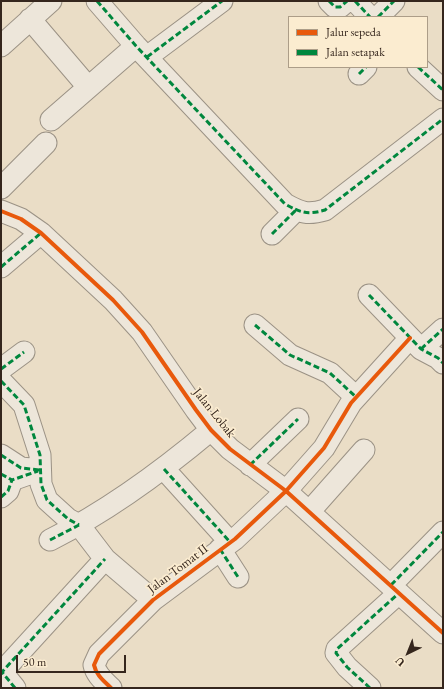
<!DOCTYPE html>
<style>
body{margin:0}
#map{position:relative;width:444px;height:689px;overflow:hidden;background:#eaddc6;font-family:"EB Garamond",serif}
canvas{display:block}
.frame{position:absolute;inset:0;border:2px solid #35261d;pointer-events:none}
.legend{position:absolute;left:288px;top:16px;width:140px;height:52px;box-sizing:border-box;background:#fbecd0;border:1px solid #ac9d88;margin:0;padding:5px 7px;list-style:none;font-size:12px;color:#35261d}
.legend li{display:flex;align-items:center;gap:8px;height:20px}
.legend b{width:20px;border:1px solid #ac9d88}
.north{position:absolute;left:388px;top:633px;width:40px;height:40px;-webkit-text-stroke:3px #fbecd0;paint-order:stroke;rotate:223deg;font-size:11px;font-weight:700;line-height:16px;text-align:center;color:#35261d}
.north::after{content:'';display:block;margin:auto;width:14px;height:18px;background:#35261d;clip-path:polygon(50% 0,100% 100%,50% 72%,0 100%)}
.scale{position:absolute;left:16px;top:655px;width:110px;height:18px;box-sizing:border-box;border:2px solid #35261d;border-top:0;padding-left:5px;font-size:12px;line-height:14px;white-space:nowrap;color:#35261d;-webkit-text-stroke:3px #fbecd0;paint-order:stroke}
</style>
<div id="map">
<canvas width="444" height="689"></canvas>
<div class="frame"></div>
<ul class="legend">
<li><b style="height:5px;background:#e8590c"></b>Jalur sepeda</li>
<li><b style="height:5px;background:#00873e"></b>Jalan setapak</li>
</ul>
<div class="north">U</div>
<div class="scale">50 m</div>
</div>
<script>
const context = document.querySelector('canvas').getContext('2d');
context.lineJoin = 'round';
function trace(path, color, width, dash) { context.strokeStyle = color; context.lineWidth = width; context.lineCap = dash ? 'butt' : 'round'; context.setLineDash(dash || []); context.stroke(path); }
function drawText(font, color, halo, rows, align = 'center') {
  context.font = font + ' "EB Garamond",serif'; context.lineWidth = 3.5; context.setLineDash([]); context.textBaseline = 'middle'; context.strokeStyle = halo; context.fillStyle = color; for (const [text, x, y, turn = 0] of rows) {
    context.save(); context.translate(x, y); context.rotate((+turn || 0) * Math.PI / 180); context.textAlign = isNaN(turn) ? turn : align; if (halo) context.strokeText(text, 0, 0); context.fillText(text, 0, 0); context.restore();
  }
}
const minor = new Path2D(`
 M 97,1 L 136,46 L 285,204 C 301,213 308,215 325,210 L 443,119
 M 329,1 L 335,7 L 340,7 L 347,1
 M 355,1 L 370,17
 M 378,17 L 394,1
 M 30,19 L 88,87
 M 1,46 L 51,1
 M 147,57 L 222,1
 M 418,67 L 443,90
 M 359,74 L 366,67
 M 51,120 L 136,46
 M 1,188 L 46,143
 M 1,211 L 21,219 L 41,233 L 113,300 L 142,332 L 196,410 L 211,430 L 230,449 L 286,491 L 443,633
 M 272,234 L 296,210
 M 1,267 L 41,233
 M 369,295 L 421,349 L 438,358 L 443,363
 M 255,325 L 290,355 L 330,373 L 356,397
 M 421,349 L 443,329
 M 1,369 L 24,352
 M 1,381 L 24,405 L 40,455 L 41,484 L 47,500 L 68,519 L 79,525 L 105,559 L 153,600
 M 1,455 L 21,468 L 40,470
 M 250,465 L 298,419
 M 164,469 L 230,542
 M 1,474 L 12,480 L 40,470
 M 1,497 L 8,491 L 12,480
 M 309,512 L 364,450
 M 50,540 C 108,511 161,472 211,430
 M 220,549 L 238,577
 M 391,585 L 443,532
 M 15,688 L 2,672 L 105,559
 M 111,688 C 104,681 96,675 94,665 L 99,654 L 153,600 L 235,539 L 286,491 L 324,448 L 351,403 L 410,338
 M 370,688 L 347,667 L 336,653 L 337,649 L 399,593`);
trace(minor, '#9b9285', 23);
trace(minor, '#ede6da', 21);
trace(new Path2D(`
 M 97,1 L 136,46 L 285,204 C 301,213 308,215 325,210 L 443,119
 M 329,1 L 335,7 L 340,7 L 347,1
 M 355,1 L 370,17
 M 378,17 L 394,1
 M 147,57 L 222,1
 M 418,67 L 443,90
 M 359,74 L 366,67
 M 272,234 L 296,210
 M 1,267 L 41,233
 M 369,295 L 421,349 L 438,358 L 443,363
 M 255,325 L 290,355 L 330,373 L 356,397
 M 421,349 L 443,329
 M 1,369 L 24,352
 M 1,381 L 24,405 L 40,455 L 41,484 L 47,500 L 68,519 L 79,525
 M 1,455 L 21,468 L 40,470
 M 250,465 L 298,419
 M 164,469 L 230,542
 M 1,474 L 12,480 L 38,471
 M 1,497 L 8,491 L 12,480
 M 50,540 L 79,525
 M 220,549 L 238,577
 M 391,585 L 443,532
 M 15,688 L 2,672 L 105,559
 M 370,688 L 347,667 L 336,653 L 337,649 L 399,593`), '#00873e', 3, [6, 3]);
trace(new Path2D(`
 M 1,211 L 21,219 L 41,233 L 113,300 L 142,332 L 196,410 L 211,430 L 230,449 L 286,491 L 443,633
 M 111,688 C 104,681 96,675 94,665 L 99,654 L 153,600 L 235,539 L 286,491 L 324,448 L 351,403 L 410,338`), '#e8590c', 4);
drawText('13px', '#35261d', '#fbecd0', [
 ["Jalan Lobak",214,413,51],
 ["Jalan Tomat II",178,569,-37]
]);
</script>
